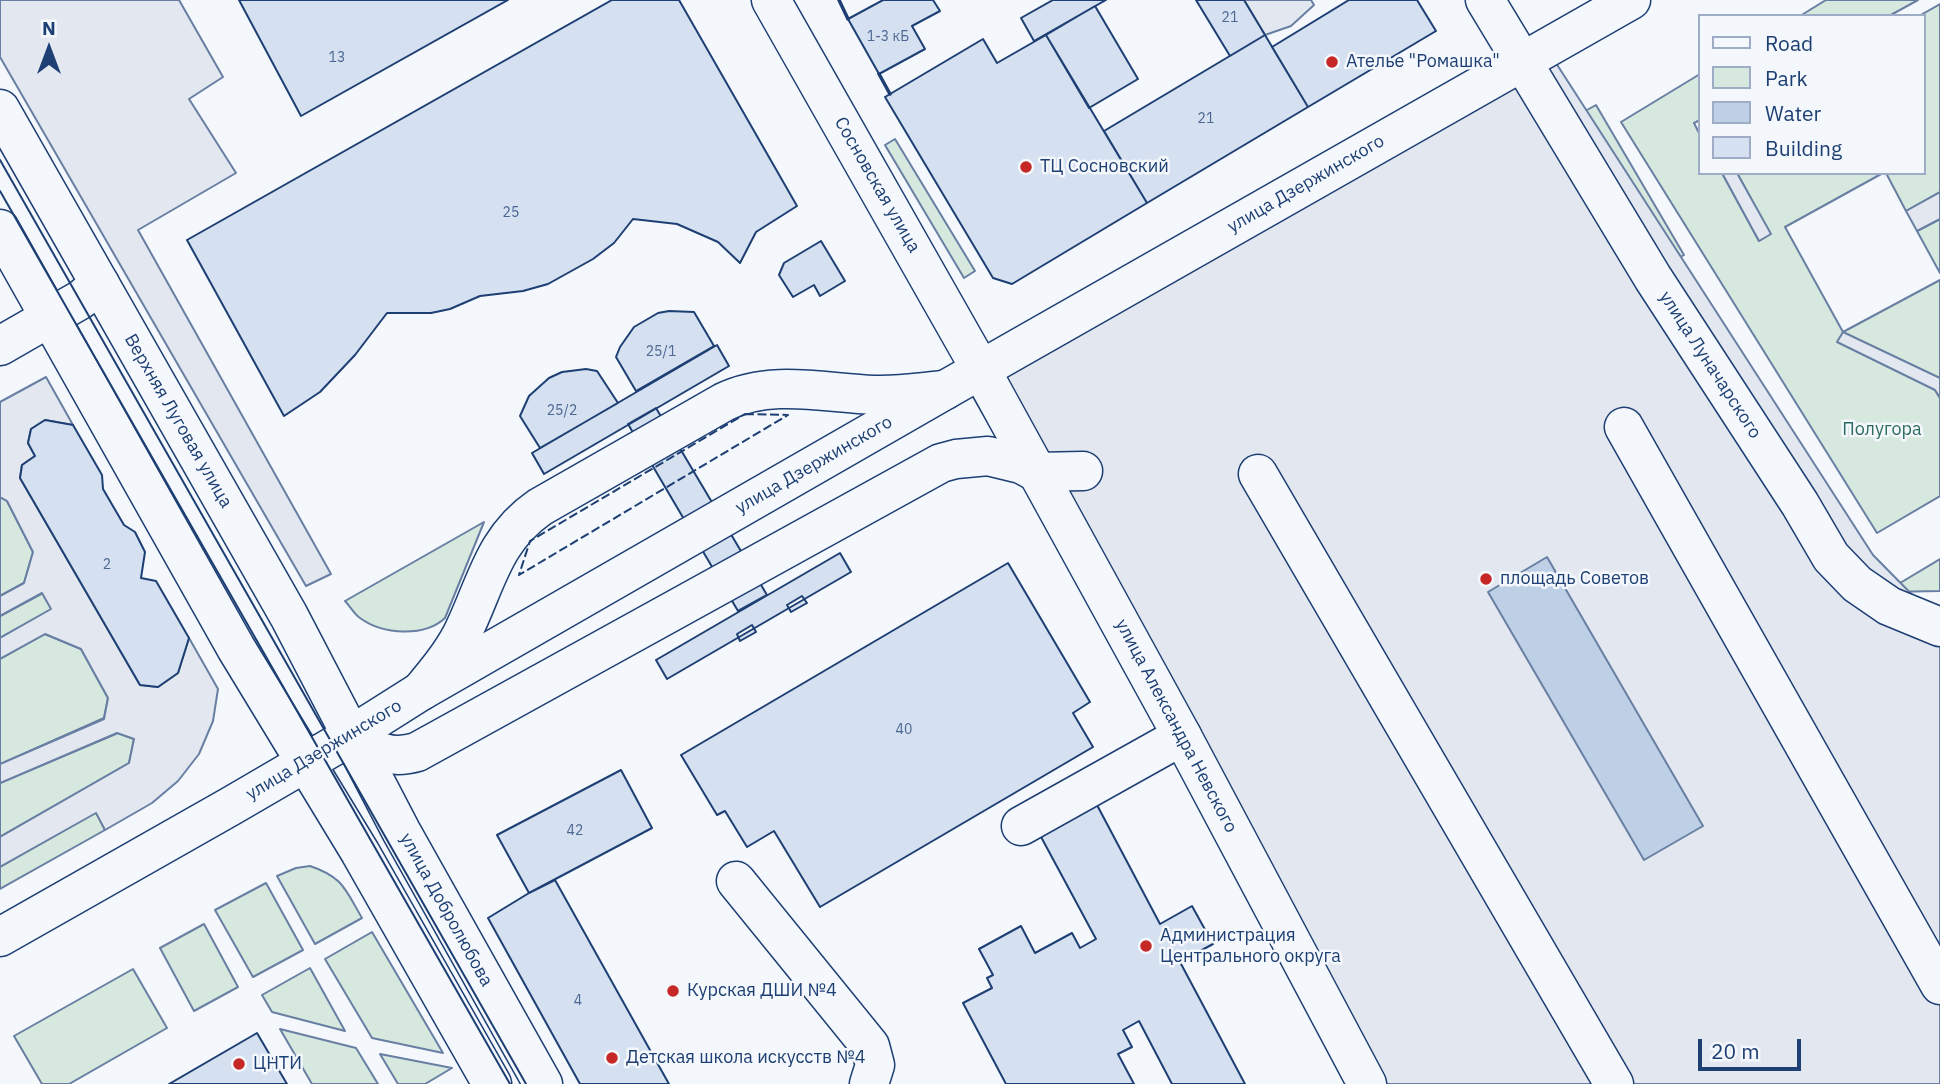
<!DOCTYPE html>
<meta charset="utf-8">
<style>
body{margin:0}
#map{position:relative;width:1940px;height:1084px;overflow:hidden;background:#f4f7fb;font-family:"IBM Plex Sans",sans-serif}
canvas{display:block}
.legend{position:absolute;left:1698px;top:14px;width:228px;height:161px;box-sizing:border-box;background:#f4f7fb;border:2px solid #9eadc5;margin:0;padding:9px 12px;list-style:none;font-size:21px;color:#1d3f73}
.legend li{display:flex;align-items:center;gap:14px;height:35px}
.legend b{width:35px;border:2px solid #9eadc5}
.north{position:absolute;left:14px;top:14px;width:70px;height:70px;-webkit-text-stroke:5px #f4f7fb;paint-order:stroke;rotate:0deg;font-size:19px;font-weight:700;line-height:28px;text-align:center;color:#1d3f73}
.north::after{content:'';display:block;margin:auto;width:24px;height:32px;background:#1d3f73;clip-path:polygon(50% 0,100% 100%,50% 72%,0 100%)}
.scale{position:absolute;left:1698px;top:1039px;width:103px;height:32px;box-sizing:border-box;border:4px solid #1d3f73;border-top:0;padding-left:9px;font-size:21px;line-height:24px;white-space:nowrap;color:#1d3f73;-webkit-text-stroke:5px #f4f7fb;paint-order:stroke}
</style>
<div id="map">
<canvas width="1940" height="1084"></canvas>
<ul class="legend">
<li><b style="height:9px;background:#f4f7fb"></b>Road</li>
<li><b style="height:19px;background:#d7e8df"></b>Park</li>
<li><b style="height:19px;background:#bed0e5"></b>Water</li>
<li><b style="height:19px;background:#d5e0f0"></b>Building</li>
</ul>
<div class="north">N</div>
<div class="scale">20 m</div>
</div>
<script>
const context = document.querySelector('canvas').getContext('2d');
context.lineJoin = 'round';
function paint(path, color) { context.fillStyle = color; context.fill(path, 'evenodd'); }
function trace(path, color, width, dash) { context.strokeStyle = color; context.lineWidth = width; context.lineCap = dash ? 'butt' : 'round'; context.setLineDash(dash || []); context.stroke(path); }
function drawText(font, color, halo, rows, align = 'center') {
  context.font = font + ' "IBM Plex Sans",sans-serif'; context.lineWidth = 5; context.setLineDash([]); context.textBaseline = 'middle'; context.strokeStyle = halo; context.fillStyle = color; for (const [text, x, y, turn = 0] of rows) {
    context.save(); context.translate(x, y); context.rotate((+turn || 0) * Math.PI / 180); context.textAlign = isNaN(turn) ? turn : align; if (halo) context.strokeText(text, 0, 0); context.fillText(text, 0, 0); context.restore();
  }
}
const green = new Path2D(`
 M 1826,0 L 1918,0 L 1889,16 L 1800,16 Z
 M 1940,4 L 1940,192 L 1906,211 L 1886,173 L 1924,173 L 1924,16 L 1919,16 Z
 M 1700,74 L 1700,120 L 1694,123 L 1700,135 L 1700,173 L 1722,173 L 1759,241 L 1770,234 L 1737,173 L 1883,173 L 1785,227 L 1843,332 L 1940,280 L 1940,378 L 1844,333 L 1935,390 L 1940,398 L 1940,496 L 1877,533 L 1621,122 Z
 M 1596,105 L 1684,255 L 1668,264 L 1578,115 Z
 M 895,139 L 975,271 L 964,278 L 885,145 Z
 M 1940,219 L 1940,273 L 1917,231 Z
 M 0,497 L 7,501 L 33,552 L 24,583 L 0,596 Z
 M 484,522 L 445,618 C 425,637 383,635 360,618 C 354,614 350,606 345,601 Z
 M 1940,559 L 1940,591 L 1885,592 Z
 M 43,593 L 52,610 L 0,638 L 0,616 Z
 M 45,634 L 81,649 L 108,698 L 104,718 L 0,764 L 0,659 Z
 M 118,733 L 134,739 L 129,763 L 0,837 L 0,783 Z
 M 96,812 L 105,830 L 0,889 L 0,867 Z
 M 310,866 C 343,877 345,889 362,918 L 315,944 L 277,876 L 296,868 Z
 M 266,883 L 303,950 L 253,977 L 215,910 Z
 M 204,924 L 238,987 L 194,1011 L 160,948 Z
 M 372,932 L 443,1053 L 372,1038 L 325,959 Z
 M 310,968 L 345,1031 L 272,1012 L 262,995 Z
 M 133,969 L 167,1028 L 69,1084 L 42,1084 L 14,1036 Z
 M 280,1029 L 356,1048 L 378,1084 L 312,1084 Z
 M 380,1054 L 452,1068 L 425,1084 L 398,1084 Z`);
paint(green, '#d7e8df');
trace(green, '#687fa3', 2);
const parking = new Path2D(`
 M 0,0 L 179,0 L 223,77 L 189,99 L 236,173 L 138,230 L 331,574 L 306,586 L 0,57 Z
 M 1244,0 L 1311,0 L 1314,5 L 1291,26 L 1265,35 Z
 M 1536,32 L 1873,555 L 1940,623 L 1940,1084 L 1363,1084 L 955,365 Z
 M 1722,173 L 1737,173 L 1771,234 L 1759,241 Z
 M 1940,192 L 1940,219 L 1917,231 L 1906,211 Z
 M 1843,332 L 1940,378 L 1940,398 L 1935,390 L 1837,342 Z
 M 46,377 L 73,425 L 45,420 L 31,429 L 28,443 L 35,456 L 22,465 L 20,478 L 140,685 L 158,687 L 178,673 L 189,638 L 218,689 L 213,721 L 199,754 L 178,781 L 152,803 L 105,830 L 96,813 L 0,867 L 0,837 L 129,763 L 134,739 L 117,733 L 0,783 L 0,764 L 104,719 L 108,698 L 81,649 L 45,634 L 0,659 L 0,638 L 51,609 L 42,593 L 0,616 L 0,596 L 24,583 L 33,552 L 7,501 L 0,497 L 0,402 Z`);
paint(parking, '#e3e8f0');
trace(parking, '#687fa3', 2);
const water = new Path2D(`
 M 1547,557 L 1703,826 L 1644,860 L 1488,592 Z`);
paint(water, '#bed0e5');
trace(water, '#687fa3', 2);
const building = new Path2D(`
 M 239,0 L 508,0 L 301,116 Z
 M 612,0 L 679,0 L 797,206 L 756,232 L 740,263 L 718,242 L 677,224 L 633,219 L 614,243 L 593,259 L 548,284 L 523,291 L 480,296 L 450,309 L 431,313 L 387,313 L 355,355 L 320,392 L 284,416 L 187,240 Z
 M 883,0 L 933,0 L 940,11 L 912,26 L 925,49 L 879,74 L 848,19 Z
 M 1053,0 L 1106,0 L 1034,41 L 1021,18 Z
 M 1196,0 L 1244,0 L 1265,35 L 1230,56 Z
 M 1349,0 L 1417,0 L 1436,31 L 1308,107 L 1272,47 Z
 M 1095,6 L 1138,79 L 1089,108 L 1046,35 Z
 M 1046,35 L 1147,203 L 1012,284 L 993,278 L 885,97 L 983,39 L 997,63 Z
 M 1265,35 L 1308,107 L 1147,203 L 1104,131 Z
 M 821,241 L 845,281 L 820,296 L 814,285 L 793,297 L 779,275 L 784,263 Z
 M 669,311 L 694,312 L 714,346 L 636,391 L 616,357 L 620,347 L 634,327 L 658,313 Z
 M 717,345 L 729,366 L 544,474 L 532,453 Z
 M 586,369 L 597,371 L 618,403 L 540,448 L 520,416 L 529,396 L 549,378 L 562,372 Z
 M 656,408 L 767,595 L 738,611 L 628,424 Z
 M 45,420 L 73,425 L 102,475 L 103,489 L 124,525 L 135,532 L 145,552 L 141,578 L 156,581 L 189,638 L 178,673 L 158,687 L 140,685 L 20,478 L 22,465 L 35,456 L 28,443 L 31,429 Z
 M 840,553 L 851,572 L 667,679 L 656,660 Z
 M 1008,563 L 1090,702 L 1073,713 L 1093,747 L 820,907 L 774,831 L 747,847 L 725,811 L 717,815 L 681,755 Z
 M 802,596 L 807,603 L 791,612 L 787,605 Z
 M 752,625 L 756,632 L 740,641 L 737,634 Z
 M 621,770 L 652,828 L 529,893 L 497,835 Z
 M 1097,805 L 1160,924 L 1192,906 L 1213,944 L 1180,962 L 1245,1084 L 1172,1084 L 1139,1021 L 1123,1030 L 1132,1047 L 1118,1054 L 1134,1084 L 1006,1084 L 963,1003 L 992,988 L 987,978 L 993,975 L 979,949 L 1021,926 L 1035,953 L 1072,933 L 1080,948 L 1096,939 L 1040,835 Z
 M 555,880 L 669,1084 L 580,1084 L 488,918 L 529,893 Z
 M 257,1033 L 287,1084 L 169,1084 Z`);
paint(building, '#d5e0f0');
trace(building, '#1d3f73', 2);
const minor = new Path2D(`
 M 771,0 L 981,370
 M 1485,0 L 1653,278 L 1800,504 L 1831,557 L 1857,584 L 1889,606 L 1940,627
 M 0,346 L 80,300 L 100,284
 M 1624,427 L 1940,985
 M 1258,474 L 1614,1084
 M 421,691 C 436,673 451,655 462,634 C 486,586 492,540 540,507 L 724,402 C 771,379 824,393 874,395 C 898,396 922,392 945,390
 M 352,735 C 373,751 390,760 417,752 L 941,463 L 956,459 L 988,456 L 1021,464 L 1036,472 L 1083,471
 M 1021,826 L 1182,736
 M 736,881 L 870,1046 L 875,1065 L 869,1084`);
const major = new Path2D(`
 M 0,109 L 289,616 L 401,831 L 543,1084
 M 0,229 L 236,648 L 360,852 L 492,1084
 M 981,370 L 1182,736 L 1367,1084
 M 0,937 L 231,806 L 334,746 L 421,691 L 945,390 L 1631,0`);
trace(minor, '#1d3f73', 41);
trace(major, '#1d3f73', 41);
trace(minor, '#f4f7fb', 38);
trace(major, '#f4f7fb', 38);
trace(new Path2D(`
 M 0,160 L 526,1084
 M 0,191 L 510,1084`), '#1d3f73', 2);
trace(new Path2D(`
 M 745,414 L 788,415 L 519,575 L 530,541 Z`), '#1d3f73', 2, [9, 3.5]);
trace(new Path2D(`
 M 839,0 L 848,19
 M 879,74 L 890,94`), '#1d3f73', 3.5);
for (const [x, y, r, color] of [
 [1332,62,7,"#c62828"],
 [1026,167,7,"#c62828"],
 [1486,579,7,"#c62828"],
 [1146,946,7,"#c62828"],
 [673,991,7,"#c62828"],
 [612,1058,7,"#c62828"],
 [239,1064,7,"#c62828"]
]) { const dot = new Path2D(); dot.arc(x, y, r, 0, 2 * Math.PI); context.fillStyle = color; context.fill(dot); trace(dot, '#f4f7fb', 2.5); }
drawText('14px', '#4b6792', null, [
 ["21",1230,18],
 ["1-3 кБ",888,37],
 ["13",337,58],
 ["21",1206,119],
 ["25",511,213],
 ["25/1",661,352],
 ["25/2",562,411],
 ["2",107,565],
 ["40",904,730],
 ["42",575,831],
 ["4",578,1001]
]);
drawText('18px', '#1d3f73', '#f4f7fb', [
 ["Ателье \"Ромашка\"",1346,62],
 ["ТЦ Сосновский",1040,167],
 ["площадь Советов",1500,579],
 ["Администрация",1160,936],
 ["Центрального округа",1160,957],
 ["Курская ДШИ №4",687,991],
 ["Детская школа искусств №4",626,1058],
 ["ЦНТИ",253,1064]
], 'left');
drawText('18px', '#1d3f73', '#f4f7fb', [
 ["улица Дзержинского",1306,184,-30],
 ["Сосновская улица",877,185,60],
 ["улица Луначарского",1710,365,57],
 ["Верхняя Луговая улица",178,421,60],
 ["улица Дзержинского",814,465,-30],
 ["улица Александра Невского",1176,726,62],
 ["улица Дзержинского",324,750,-31],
 ["улица Добролюбова",446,910,61]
]);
drawText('18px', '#2c6c60', '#f4f7fb', [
 ["Полугора",1882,430]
]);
</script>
